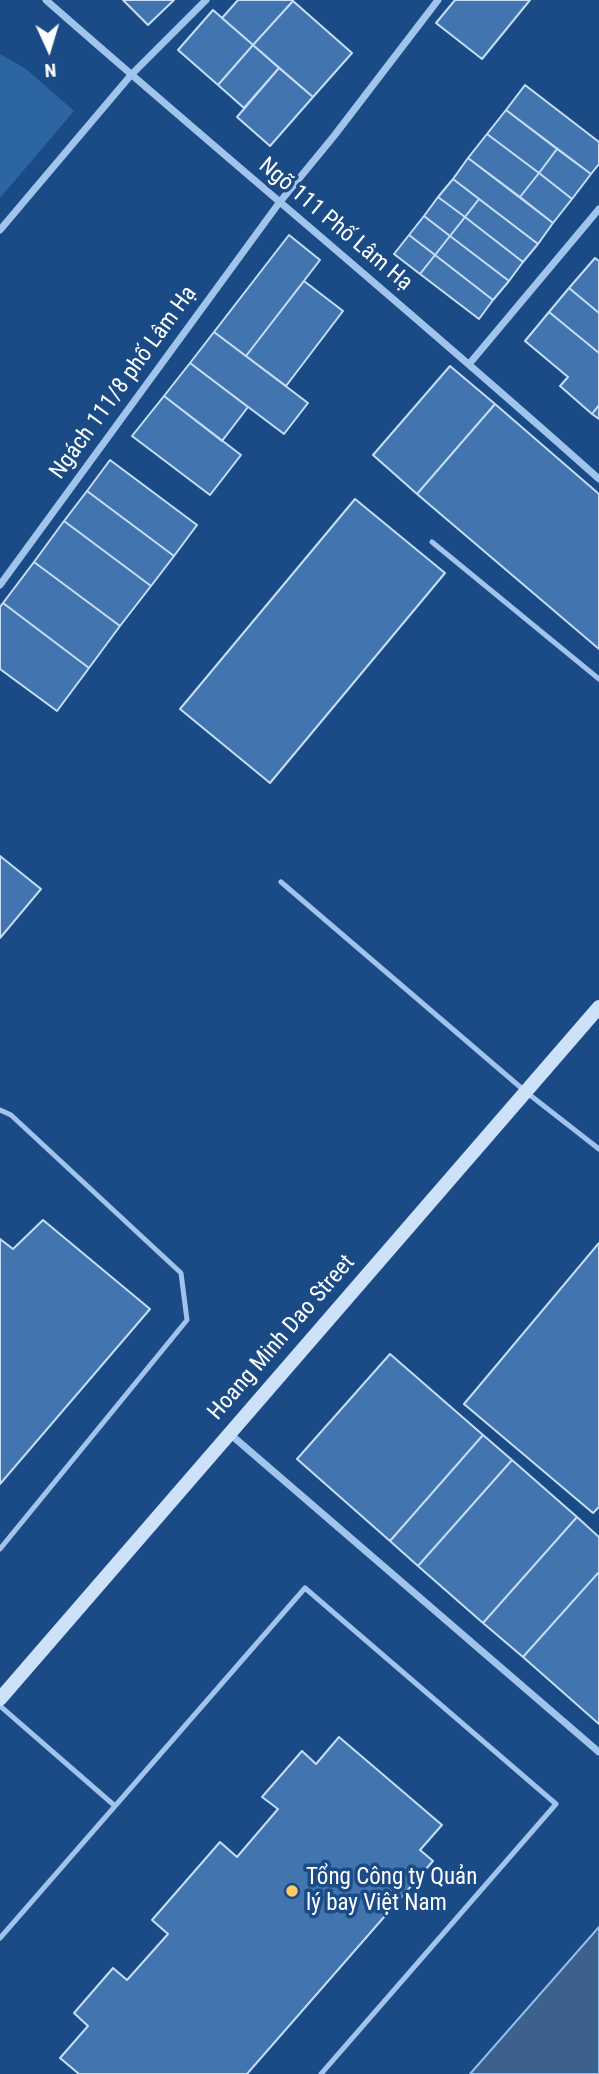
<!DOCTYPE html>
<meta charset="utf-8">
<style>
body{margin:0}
#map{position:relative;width:599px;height:2074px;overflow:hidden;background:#1a4b86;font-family:"Roboto Condensed",sans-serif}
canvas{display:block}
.north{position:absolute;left:14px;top:14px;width:70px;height:70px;-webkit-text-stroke:5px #1a4b86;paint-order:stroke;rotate:176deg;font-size:19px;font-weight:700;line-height:28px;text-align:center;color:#fff}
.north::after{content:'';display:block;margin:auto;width:24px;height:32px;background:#fff;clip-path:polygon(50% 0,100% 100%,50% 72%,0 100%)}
</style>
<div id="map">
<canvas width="599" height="2074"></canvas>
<div class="north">N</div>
</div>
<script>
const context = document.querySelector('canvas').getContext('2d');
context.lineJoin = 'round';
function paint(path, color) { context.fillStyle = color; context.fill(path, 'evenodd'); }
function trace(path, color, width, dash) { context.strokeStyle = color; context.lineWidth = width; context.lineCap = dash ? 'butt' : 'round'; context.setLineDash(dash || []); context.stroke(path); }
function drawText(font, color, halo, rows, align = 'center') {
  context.font = font + ' "Roboto Condensed",sans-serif'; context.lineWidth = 7; context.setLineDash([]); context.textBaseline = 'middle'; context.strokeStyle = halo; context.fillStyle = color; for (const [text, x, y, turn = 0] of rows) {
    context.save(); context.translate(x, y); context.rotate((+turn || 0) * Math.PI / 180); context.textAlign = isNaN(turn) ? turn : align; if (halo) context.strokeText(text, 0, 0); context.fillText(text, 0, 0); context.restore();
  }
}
paint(new Path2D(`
 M 0,54 L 26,69 L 74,111 L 0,198 Z`), '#2d65a4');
const water = new Path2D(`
 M 599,1927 L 599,2074 L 470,2074 Z`);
paint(water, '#3c618c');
trace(water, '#93bfee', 2);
const building = new Path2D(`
 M 123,0 L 174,0 L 148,25 Z
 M 238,0 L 292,0 L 293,1 L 253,45 L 222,18 Z
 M 455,0 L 530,0 L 482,59 L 436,23 Z
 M 293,1 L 352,53 L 313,97 L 253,45 Z
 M 213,10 L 253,45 L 218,85 L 178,50 Z
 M 253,45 L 279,68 L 244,108 L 218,85 Z
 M 279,68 L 313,97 L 270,146 L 237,117 Z
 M 525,85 L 599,142 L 599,164 L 591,174 L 506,110 Z
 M 506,110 L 557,149 L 539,173 L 487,134 Z
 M 487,134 L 539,173 L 520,197 L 468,158 Z
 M 557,149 L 591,174 L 572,199 L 539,173 Z
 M 468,158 L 553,223 L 538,244 L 453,179 Z
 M 539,173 L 572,199 L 553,223 L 520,197 Z
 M 453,179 L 479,199 L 465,217 L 438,197 Z
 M 438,197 L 465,217 L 450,236 L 424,216 Z
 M 479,199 L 538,244 L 523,262 L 465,217 Z
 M 424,216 L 450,236 L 435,255 L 409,235 Z
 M 465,217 L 523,262 L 509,281 L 450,236 Z
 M 289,235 L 320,260 L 246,356 L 214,332 Z
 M 409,235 L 435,255 L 420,274 L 394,254 Z
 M 450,236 L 509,281 L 493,300 L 435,255 Z
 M 435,255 L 493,300 L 479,319 L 420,274 Z
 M 595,258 L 599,261 L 599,313 L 569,288 Z
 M 304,281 L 343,311 L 286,386 L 246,356 Z
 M 569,288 L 599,313 L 599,353 L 549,312 Z
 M 549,312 L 599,353 L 599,405 L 592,414 L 560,386 L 568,377 L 525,341 Z
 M 214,332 L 308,403 L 284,434 L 190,363 Z
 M 190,363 L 248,407 L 222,441 L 164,396 Z
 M 450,366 L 495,404 L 417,494 L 373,455 Z
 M 164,396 L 241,455 L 210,495 L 132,436 Z
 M 495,404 L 599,494 L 599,649 L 417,494 Z
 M 599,405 L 599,419 L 592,414 Z
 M 110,460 L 197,525 L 174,556 L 87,491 Z
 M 87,491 L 174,556 L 151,586 L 64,521 Z
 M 355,499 L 445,573 L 270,783 L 180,709 Z
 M 64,521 L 151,586 L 120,626 L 34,562 Z
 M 34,562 L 120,626 L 89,668 L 3,603 Z
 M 3,603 L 89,668 L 57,711 L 0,669 L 0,607 Z
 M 0,856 L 41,889 L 0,938 Z
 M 43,1220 L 150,1309 L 0,1484 L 0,1239 L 13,1249 Z
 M 599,1243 L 599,1507 L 593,1513 L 464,1404 Z
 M 390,1354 L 483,1435 L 390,1541 L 297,1459 Z
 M 483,1435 L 512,1460 L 418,1566 L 390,1541 Z
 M 512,1460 L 577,1517 L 483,1623 L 418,1566 Z
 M 577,1517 L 599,1537 L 599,1572 L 523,1657 L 483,1623 Z
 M 599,1572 L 599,1724 L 523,1657 Z
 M 339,1737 L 442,1825 L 420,1850 L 433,1861 L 247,2074 L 79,2074 L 60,2058 L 88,2026 L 74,2013 L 113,1968 L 127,1980 L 168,1934 L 152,1920 L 220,1842 L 237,1857 L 278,1809 L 262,1797 L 302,1751 L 316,1764 Z`);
paint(building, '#4275af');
trace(building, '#c6def9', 2);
trace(new Path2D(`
 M 432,542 L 599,679
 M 281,882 L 526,1092 L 599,1149
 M 0,1110 L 11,1115 L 181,1273 L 187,1320 L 0,1549
 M 0,1706 L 115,1806
 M 0,1938 L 305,1588 L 556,1804 L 321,2074`), '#a0c4ec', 5);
trace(new Path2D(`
 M 46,0 C 229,161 417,316 599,479
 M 0,230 L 131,75 L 206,0
 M 470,363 L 599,209
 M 0,585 L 279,203 L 334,136 L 438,0
 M 230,1434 L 599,1752`), '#a0c4ec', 7);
trace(new Path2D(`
 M 0,1699 L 599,1007`), '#cde1f9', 14);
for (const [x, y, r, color] of [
 [292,1891,7,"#fecc5c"]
]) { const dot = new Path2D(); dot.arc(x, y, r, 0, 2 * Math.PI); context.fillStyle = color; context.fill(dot); trace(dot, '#1a4b86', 2.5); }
drawText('23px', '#fff', '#1a4b86', [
 ["Ngõ 111 Phố Lâm Hạ",335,225,40],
 ["Ngách 111/8 phố Lâm Hạ",124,383,-54],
 ["Hoang Minh Dao Street",282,1338,-49]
]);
drawText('23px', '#fff', '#1a4b86', [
 ["Tổng Công ty Quản",306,1878],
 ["lý bay Việt Nam",306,1904]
], 'left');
</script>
